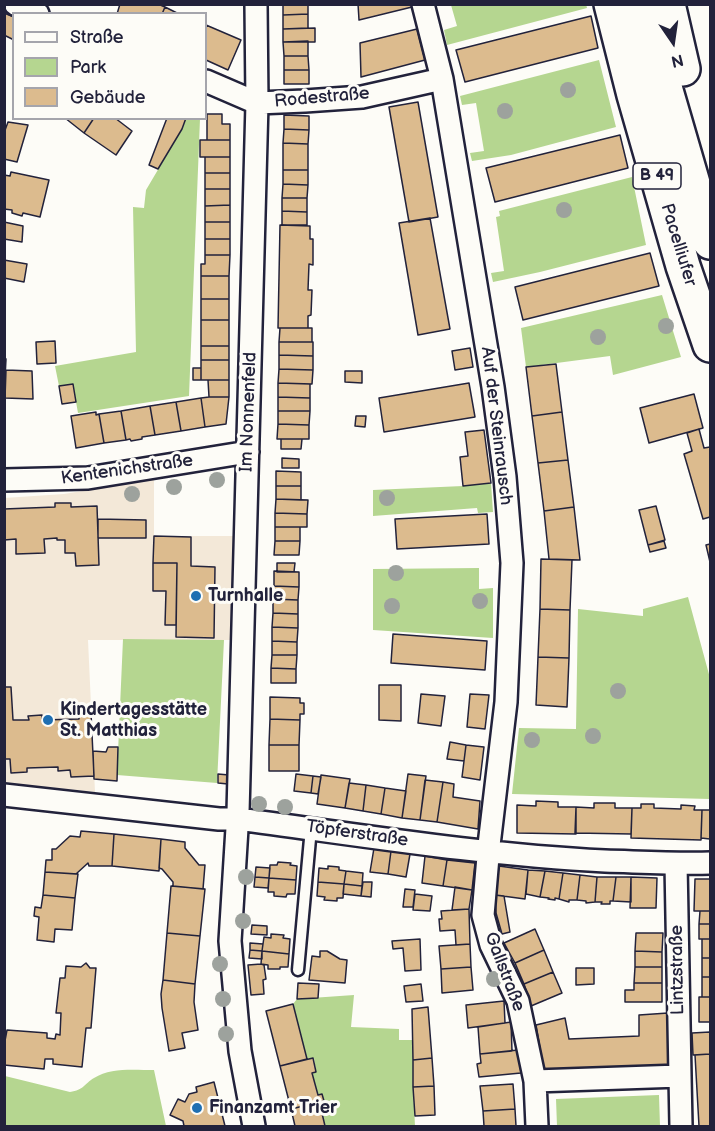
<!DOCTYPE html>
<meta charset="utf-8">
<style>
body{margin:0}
#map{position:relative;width:715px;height:1131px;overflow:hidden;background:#fdfcf7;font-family:"Balsamiq Sans",sans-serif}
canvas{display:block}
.frame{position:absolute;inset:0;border:6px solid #22223b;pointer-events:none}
.legend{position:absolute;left:12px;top:12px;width:195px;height:108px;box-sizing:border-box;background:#fdfcf7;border:2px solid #a5a5ac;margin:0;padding:8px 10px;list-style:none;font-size:18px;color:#22223b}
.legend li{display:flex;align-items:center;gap:12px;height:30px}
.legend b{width:30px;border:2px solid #a5a5ac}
.north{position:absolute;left:643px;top:12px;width:60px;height:60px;-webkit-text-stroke:4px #fdfcf7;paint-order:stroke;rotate:167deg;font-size:16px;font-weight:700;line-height:24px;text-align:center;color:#22223b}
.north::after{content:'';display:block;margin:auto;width:21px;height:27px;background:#22223b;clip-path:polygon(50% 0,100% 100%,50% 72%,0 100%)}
</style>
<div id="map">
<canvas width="715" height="1131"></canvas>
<div class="frame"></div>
<ul class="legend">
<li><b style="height:8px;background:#fdfcf7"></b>Straße</li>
<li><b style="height:16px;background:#b5d690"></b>Park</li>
<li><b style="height:16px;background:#dcbb8e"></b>Gebäude</li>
</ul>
<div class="north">N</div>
</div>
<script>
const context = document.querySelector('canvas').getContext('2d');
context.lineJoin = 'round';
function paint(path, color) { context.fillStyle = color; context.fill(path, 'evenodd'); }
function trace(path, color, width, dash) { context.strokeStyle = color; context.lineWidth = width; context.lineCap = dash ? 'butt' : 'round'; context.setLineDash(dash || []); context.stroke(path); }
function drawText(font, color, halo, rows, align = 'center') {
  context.font = font + ' "Balsamiq Sans",sans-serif'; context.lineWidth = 6; context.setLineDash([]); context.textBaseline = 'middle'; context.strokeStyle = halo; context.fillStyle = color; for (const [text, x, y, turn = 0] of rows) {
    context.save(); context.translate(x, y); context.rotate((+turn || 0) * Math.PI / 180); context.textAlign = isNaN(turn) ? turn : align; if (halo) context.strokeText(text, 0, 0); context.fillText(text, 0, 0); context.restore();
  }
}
paint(new Path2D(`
 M 154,479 L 154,536 L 236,536 L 234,640 L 88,640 L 95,792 L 5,783 L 4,498 L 64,494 Z`), '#f3e8d8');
paint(new Path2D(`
 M 586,4 L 587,8 L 447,45 L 444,30 L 457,26 L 451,5 Z
 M 599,60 L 616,127 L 511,155 L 472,161 L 470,153 L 484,151 L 476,103 L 462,105 L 460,96 Z
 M 186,119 L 200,119 L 189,396 L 78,413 L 73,385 L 59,386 L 55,366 L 136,352 L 133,207 L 144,208 L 146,190 L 182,129 Z
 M 632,177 L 646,245 L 540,272 L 493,282 L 491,273 L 504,271 L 496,217 L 500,216 L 499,211 Z
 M 662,295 L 681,357 L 613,375 L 610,356 L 526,367 L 521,328 Z
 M 491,483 L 493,512 L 478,513 L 477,508 L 373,516 L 373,490 L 463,486 Z
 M 479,568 L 479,589 L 493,588 L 493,638 L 373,630 L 373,569 Z
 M 688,597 L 710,678 L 710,799 L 512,794 L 519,728 L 576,729 L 578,609 L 643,616 L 643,609 Z
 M 123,639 L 224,640 L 217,783 L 117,775 Z
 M 354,995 L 351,1027 L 399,1029 L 399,1040 L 413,1040 L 413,1087 L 415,1126 L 325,1126 L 321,1109 L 325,1108 L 322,1094 L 318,1095 L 312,1073 L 316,1071 L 314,1058 L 307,1059 L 293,1004 L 297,999 Z
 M 154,1070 L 166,1126 L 5,1126 L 5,1076 L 70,1092 C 84,1090 84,1084 94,1078 C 111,1067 135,1070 154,1070 Z
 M 659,1095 L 660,1126 L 557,1126 L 556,1099 Z`), '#b5d690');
const building = new Path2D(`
 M 120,4 L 158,4 L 165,7 L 162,14 L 117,14 Z
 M 283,4 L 308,4 L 308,14 L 283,15 Z
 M 358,4 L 411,4 L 412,7 L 359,20 Z
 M 165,7 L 179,14 L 162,14 Z
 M 4,13 L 14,17 L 14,40 L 4,35 Z
 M 308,14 L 308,28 L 283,29 L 283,15 Z
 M 591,16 L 598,48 L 465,82 L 456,50 Z
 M 206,25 L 241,40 L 228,70 L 206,60 Z
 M 315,28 L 315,42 L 283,42 L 283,29 Z
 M 417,29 L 425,60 L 361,77 L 360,43 Z
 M 308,41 L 308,56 L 284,56 L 283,42 Z
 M 284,56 L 308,56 L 309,70 L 284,70 Z
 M 284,70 L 309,70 L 309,84 L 284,84 Z
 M 418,102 L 438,217 L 409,222 L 389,107 Z
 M 207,114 L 222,114 L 222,124 L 230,124 L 230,140 L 207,140 Z
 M 284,115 L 309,116 L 309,130 L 284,129 Z
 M 65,118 L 94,118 L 84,133 Z
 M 94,118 L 115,118 L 132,131 L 116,155 L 84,133 Z
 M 167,118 L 186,118 L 182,129 L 158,169 L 149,165 Z
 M 8,122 L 28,125 L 17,162 L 4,159 L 4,133 Z
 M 284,129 L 309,130 L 308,144 L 283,143 Z
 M 620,135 L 628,168 L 495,202 L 486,168 Z
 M 200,140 L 230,140 L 230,157 L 200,157 Z
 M 283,143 L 308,144 L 308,170 L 283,170 Z
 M 205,157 L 230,157 L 230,173 L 205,173 Z
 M 283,170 L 308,170 L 308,185 L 283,184 Z
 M 11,172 L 49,180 L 40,217 L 23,213 L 22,216 L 12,213 L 12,210 L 4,209 L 4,175 L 10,176 Z
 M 205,173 L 230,173 L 230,189 L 205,189 Z
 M 283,184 L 308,185 L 307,198 L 282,198 Z
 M 205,189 L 230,189 L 230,205 L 205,206 Z
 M 282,198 L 307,198 L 307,212 L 282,211 Z
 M 230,205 L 230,222 L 205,222 L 205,206 Z
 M 282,211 L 307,212 L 307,225 L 282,225 Z
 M 430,218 L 450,329 L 418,335 L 399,223 Z
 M 4,222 L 23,226 L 22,242 L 4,239 Z
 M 205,222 L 230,222 L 230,239 L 205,239 Z
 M 280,225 L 310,226 L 310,239 L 313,239 L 313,265 L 309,264 L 308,290 L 312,290 L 311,315 L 308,316 L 308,328 L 278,328 Z
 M 205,239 L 230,239 L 230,255 L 205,255 Z
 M 650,253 L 659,286 L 523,320 L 515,287 Z
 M 205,255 L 230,255 L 229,276 L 201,276 L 201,264 L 205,264 Z
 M 4,260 L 27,264 L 24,282 L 4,278 Z
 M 201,276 L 229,276 L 229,299 L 201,299 Z
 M 201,299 L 229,299 L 229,320 L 201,320 Z
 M 201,320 L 229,320 L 229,346 L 201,346 Z
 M 280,328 L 312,328 L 312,342 L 279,342 Z
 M 55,341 L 56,363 L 37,364 L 36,342 Z
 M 279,342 L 313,342 L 313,356 L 279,355 Z
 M 201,346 L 229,346 L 229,360 L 201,360 Z
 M 470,348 L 473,367 L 455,370 L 452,351 Z
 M 279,355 L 313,356 L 313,370 L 279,369 Z
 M 4,358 L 6,359 L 4,398 Z
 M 201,360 L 229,360 L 229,380 L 201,380 Z
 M 556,364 L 562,412 L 532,416 L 526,367 Z
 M 193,368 L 201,368 L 201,380 L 193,380 Z
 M 279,369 L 313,370 L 312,384 L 278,383 Z
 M 6,370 L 32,371 L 33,399 L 5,398 Z
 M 345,371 L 362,371 L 362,383 L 345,382 Z
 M 208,380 L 229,380 L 229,397 L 209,397 Z
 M 278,383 L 310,384 L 310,398 L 278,397 Z
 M 469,383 L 475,417 L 384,432 L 379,398 Z
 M 73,384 L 76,402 L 62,404 L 59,386 Z
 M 694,394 L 703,428 L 649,443 L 640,408 Z
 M 209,397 L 229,397 L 226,424 L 205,427 L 201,398 Z
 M 278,397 L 310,398 L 310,411 L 278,411 Z
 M 201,398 L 205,427 L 181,431 L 176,402 Z
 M 176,402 L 181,431 L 155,435 L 150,406 Z
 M 150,406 L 155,435 L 142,437 L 142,439 L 131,441 L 130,439 L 126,440 L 121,411 Z
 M 121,411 L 126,440 L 104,443 L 99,414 Z
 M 278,411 L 310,411 L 309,425 L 278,424 Z
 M 96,412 L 96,415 L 99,414 L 104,443 L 76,448 L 71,416 Z
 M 562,412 L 568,460 L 538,463 L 532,416 Z
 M 356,416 L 366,416 L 365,427 L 355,426 Z
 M 278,424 L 309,425 L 309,439 L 277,439 Z
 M 699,429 L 704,448 L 710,447 L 710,517 L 703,519 L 684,454 L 692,451 L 687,433 Z
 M 484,430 L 491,483 L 463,486 L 460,457 L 468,456 L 465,432 Z
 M 281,439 L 302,439 L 301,449 L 281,449 Z
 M 282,458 L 299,459 L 299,468 L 282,468 Z
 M 568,460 L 574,507 L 544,511 L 538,463 Z
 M 276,471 L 301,472 L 301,486 L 276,486 Z
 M 276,486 L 301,486 L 301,500 L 276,499 Z
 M 276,499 L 308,500 L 307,514 L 275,513 Z
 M 55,503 L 71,503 L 71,507 L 97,506 L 99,565 L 76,566 L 75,553 L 65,553 L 65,540 L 57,540 L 57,538 L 44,539 L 45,553 L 16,554 L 16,539 L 4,540 L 4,509 L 55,507 Z
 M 656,506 L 665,540 L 648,545 L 639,510 Z
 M 574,507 L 580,560 L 549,559 L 544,511 Z
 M 275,513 L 307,514 L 307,527 L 275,527 Z
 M 487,514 L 489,544 L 397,549 L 395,519 Z
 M 98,519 L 146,520 L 146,538 L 98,538 Z
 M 275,527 L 300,527 L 300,541 L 275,541 Z
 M 154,536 L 191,537 L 191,566 L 215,567 L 214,638 L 176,637 L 177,563 L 153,563 Z
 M 275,541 L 300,541 L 299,555 L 274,555 Z
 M 664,541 L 666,548 L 650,552 L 648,545 Z
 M 710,544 L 710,562 L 706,545 Z
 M 541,559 L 572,560 L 570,610 L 540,609 Z
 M 153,563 L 177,563 L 176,625 L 165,625 L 166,591 L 153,591 Z
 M 277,563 L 295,563 L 294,572 L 277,572 Z
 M 274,571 L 299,572 L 299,587 L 274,586 Z
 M 274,586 L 299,587 L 298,600 L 273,599 Z
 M 273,599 L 298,600 L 298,614 L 273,613 Z
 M 540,609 L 570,610 L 569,658 L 538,657 Z
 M 273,613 L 298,614 L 298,628 L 272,627 Z
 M 272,627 L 298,628 L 297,642 L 272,641 Z
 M 393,634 L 487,641 L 485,670 L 391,663 Z
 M 272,641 L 297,642 L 297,655 L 272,655 Z
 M 272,655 L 297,655 L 296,669 L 271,668 Z
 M 538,657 L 569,658 L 567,707 L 536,705 Z
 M 271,668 L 296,669 L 296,683 L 271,683 Z
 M 379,685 L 401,685 L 401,721 L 379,720 Z
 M 4,687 L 11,687 L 13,720 L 29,720 L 28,716 L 42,715 L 42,720 L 79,719 L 79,714 L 91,713 L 94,776 L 71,777 L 70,770 L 58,771 L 58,767 L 27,768 L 27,772 L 11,773 L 10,759 L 4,759 Z
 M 421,694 L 445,696 L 441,726 L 418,723 Z
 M 470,694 L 489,695 L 485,729 L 467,727 Z
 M 270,697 L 300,698 L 300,703 L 304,703 L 304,714 L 300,714 L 300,720 L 270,719 Z
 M 270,719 L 300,720 L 299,745 L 269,745 Z
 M 450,742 L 466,745 L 464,761 L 447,759 Z
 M 269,745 L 299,745 L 299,771 L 269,771 Z
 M 466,745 L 484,747 L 480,780 L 462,777 Z
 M 108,747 L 118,747 L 117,781 L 94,779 L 93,751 L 106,752 Z
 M 218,774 L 229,775 L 228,784 L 218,783 Z
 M 296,774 L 313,776 L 311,793 L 294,791 Z
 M 408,774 L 426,776 L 420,820 L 402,818 Z
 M 321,775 L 350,779 L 345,808 L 317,804 Z
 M 313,776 L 321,777 L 318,794 L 311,793 Z
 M 425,780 L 443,782 L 437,822 L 420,820 Z
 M 443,782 L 454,784 L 453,797 L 480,801 L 478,829 L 437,822 Z
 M 349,783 L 366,785 L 363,811 L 345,808 Z
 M 366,785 L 385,788 L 381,814 L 363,811 Z
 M 385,788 L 406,791 L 402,818 L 381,814 Z
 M 536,801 L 558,802 L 558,807 L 576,807 L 576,834 L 517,833 L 517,805 L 536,806 Z
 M 594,803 L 615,803 L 615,808 L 632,808 L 631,834 L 575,833 L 576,807 L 594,808 Z
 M 641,804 L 654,804 L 654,808 L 681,809 L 681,805 L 695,806 L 694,810 L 702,810 L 701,840 L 631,838 L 632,808 L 641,808 Z
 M 702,810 L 710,810 L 710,839 L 701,838 Z
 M 81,831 L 114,834 L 112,866 L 89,866 L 88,863 L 76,874 L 45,872 L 46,860 L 52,860 L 52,849 L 56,849 L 70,836 L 80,837 Z
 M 114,834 L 161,839 L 159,871 L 112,866 Z
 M 161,839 L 185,842 L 185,848 L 199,865 L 205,865 L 203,889 L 173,886 L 173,882 L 162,869 L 159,868 Z
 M 374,848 L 391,851 L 388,874 L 370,872 Z
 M 391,851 L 410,854 L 406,877 L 388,874 Z
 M 425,856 L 447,860 L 443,886 L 422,883 Z
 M 447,860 L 475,863 L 472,890 L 443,886 Z
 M 278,862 L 291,863 L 290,865 L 297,866 L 296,880 L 269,878 L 270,865 L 277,865 Z
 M 328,866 L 339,867 L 339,870 L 346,871 L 344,884 L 318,882 L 319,868 L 328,869 Z
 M 499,866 L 528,870 L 525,899 L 495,895 Z
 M 256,867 L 270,868 L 269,878 L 255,877 Z
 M 528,870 L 545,871 L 540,897 L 526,894 Z
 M 346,871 L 363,873 L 362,886 L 344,884 Z
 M 545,871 L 563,873 L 559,899 L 555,898 L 555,900 L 548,899 L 549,898 L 540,897 Z
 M 45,872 L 78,874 L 75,898 L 43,895 Z
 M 563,873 L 580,875 L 577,900 L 569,900 L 569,902 L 559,899 Z
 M 580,875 L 597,877 L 595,902 L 586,903 L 586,901 L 577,900 Z
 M 255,877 L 269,878 L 268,888 L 254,887 Z
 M 597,877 L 616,877 L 613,901 L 610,901 L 610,904 L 601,904 L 602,902 L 595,902 Z
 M 616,877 L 631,877 L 631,902 L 613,901 Z
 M 631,877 L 657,878 L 656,908 L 630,908 Z
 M 269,878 L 296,880 L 295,894 L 287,894 L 286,897 L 274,896 L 274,892 L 268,892 Z
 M 695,879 L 710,879 L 710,911 L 694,911 Z
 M 318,882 L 344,884 L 343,898 L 337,898 L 337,901 L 324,900 L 325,897 L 317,896 Z
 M 363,882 L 372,882 L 371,897 L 361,896 Z
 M 344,884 L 362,886 L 361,896 L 343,894 Z
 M 171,886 L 205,889 L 200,936 L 167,933 Z
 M 455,887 L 472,890 L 469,909 L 452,910 Z
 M 405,889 L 415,890 L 413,907 L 403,907 Z
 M 415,894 L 432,896 L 430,911 L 413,910 Z
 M 43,895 L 75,898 L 72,930 L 55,929 L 54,942 L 37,940 L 39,917 L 34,916 L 35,907 L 41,908 Z
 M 495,895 L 504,896 L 510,932 L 502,934 L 496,913 Z
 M 469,909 L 470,944 L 456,945 L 455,930 L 440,931 L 439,919 L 442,919 L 441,911 Z
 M 700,911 L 710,911 L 710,924 L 699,924 Z
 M 699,924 L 710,924 L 710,939 L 699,939 Z
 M 252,925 L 267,926 L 267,935 L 251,934 Z
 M 535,929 L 544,950 L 515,963 L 504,943 Z
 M 167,933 L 200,936 L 195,984 L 163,980 Z
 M 636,933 L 663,933 L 662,952 L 635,951 Z
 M 271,934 L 284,935 L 283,938 L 290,939 L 289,954 L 262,951 L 264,937 L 271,938 Z
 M 420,939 L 421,970 L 405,971 L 403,948 L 393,949 L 392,941 Z
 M 702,939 L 710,939 L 710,958 L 702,958 Z
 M 250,943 L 263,944 L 262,951 L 250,950 Z
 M 470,944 L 471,967 L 441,969 L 439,946 Z
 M 250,950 L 262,951 L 262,959 L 249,958 Z
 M 544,950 L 553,972 L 524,984 L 515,963 Z
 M 262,951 L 289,954 L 288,967 L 280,967 L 280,969 L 268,969 L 268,965 L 261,964 Z
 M 320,951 L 327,951 L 340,959 L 347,960 L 345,983 L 309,980 L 312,956 L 320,957 Z
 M 635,951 L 662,952 L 662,967 L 635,967 Z
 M 702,958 L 710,958 L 710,977 L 702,977 Z
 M 86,963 L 90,968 L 96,968 L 91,1028 L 86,1028 L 82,1067 L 53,1064 L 53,1059 L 45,1059 L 44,1069 L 4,1065 L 4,1046 L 7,1030 L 47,1033 L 47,1038 L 55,1039 L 56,1034 L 60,1035 L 61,1013 L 56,1013 L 60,978 L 65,978 L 66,966 L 81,967 Z
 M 261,964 L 264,965 L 266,979 L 263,980 L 264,994 L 251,995 L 248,965 Z
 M 471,967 L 473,990 L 442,993 L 441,969 Z
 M 635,967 L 662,967 L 662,983 L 634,983 Z
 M 576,968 L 594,968 L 594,984 L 576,985 Z
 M 553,972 L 562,993 L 531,1006 L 524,984 Z
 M 702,977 L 710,977 L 710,997 L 702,997 Z
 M 163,980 L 195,984 L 194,1002 L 198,1030 L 182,1033 L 185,1048 L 169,1051 L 162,1008 L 161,994 Z
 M 298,983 L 319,984 L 318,998 L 297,999 Z
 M 634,983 L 662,983 L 662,1002 L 625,1002 L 625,990 L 634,990 Z
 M 421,984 L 423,1001 L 406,1002 L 404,986 Z
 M 699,997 L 710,997 L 710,1022 L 699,1022 Z
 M 504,1001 L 505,1023 L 468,1028 L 466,1005 Z
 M 293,1004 L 307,1059 L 280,1066 L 266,1011 Z
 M 428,1007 L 432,1058 L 413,1060 L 412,1009 Z
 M 668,1013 L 670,1067 L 641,1068 L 640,1066 L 575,1069 L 575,1071 L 544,1072 L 536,1025 L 565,1018 L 569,1039 L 639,1036 L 639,1015 Z
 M 511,1022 L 512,1051 L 480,1054 L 478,1027 Z
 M 710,1032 L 710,1054 L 693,1055 L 692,1033 Z
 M 518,1050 L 521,1073 L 479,1077 L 477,1064 L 481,1063 L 480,1054 Z
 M 710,1054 L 710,1126 L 699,1126 L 695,1055 Z
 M 313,1058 L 316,1072 L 312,1073 L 318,1095 L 322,1094 L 324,1101 L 291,1109 L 280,1066 Z
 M 432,1058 L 434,1086 L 413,1087 L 413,1060 Z
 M 214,1082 L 225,1126 L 184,1126 L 183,1121 L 170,1115 L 178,1099 L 185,1102 L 189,1094 L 197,1092 L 196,1087 Z
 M 513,1084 L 515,1109 L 483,1111 L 480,1086 Z
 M 434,1086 L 435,1115 L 415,1116 L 413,1087 Z
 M 324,1101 L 326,1108 L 321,1109 L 325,1126 L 295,1126 L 291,1109 Z
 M 515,1109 L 516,1126 L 484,1126 L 483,1111 Z`);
paint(building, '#dcbb8e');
trace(building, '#22223b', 1.5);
const lane = new Path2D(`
 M 298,970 L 311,828`);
const street = new Path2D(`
 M 15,4 L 38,14
 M 423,4 L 442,79 L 493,387 L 505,477 L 512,563 L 506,702 L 489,845 L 483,915 L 491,945 L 518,1001 L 535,1081 L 537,1126
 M 206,81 L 257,103 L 305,101 L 362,97 L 442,79
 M 4,480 L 88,478 L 248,452
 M 4,795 L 219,819 L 238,819 C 360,835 482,855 605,861 C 641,862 675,864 710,863
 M 676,864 L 680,1076
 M 535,1081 L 680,1076 L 681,1126
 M 254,1126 L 240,1051 L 230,941 L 238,812 L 257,103 L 256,4`);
const primary = new Path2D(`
 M 611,4 L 634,95 L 683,266 L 710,345
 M 644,4 L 665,87 L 710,242
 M 668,4 L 683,69`);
trace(lane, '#22223b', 15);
trace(street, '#22223b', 26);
trace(primary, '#22223b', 38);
trace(lane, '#fdfcf7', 10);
trace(street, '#fdfcf7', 21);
trace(primary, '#fdfcf7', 33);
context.fillStyle = '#9da29d';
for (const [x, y] of [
 [568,90],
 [505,111],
 [564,210],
 [666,326],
 [598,337],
 [217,480],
 [174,487],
 [132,494],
 [387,498],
 [396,573],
 [480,601],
 [392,606],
 [618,691],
 [593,736],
 [532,740],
 [259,804],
 [285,807],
 [246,877],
 [243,921],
 [220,964],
 [494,979],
 [223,999],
 [226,1034]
]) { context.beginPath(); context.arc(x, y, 8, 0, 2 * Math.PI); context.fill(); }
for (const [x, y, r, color] of [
 [196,596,6,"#1f6fb2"],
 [48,720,6,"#1f6fb2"],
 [197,1108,6,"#1f6fb2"]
]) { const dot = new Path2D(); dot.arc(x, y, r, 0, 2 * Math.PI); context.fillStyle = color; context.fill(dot); trace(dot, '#fdfcf7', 2); }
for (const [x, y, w] of [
 [657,176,48]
]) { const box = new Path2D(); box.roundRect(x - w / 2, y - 13, w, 26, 4.5); context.fillStyle = '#fdfcf7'; context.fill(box); trace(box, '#22223b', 1.5); }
drawText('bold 16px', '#22223b', null, [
 ["B 49",657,176]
]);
drawText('18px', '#22223b', '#fdfcf7', [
 ["Rodestraße",322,98,-5],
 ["Pacelliufer",678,245,73],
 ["Im Nonnenfeld",249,412,-88],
 ["Auf der Steinrausch",496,426,83],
 ["Kentenichstraße",127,470,-8],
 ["Töpferstraße",357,834,8],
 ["Lintzstraße",678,970,-91],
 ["Gallstraße",504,972,69]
]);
drawText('bold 18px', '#22223b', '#fdfcf7', [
 ["Turnhalle",208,596],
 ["Kindertagesstätte",60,710],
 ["St. Matthias",60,731],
 ["Finanzamt Trier",209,1108]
], 'left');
</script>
